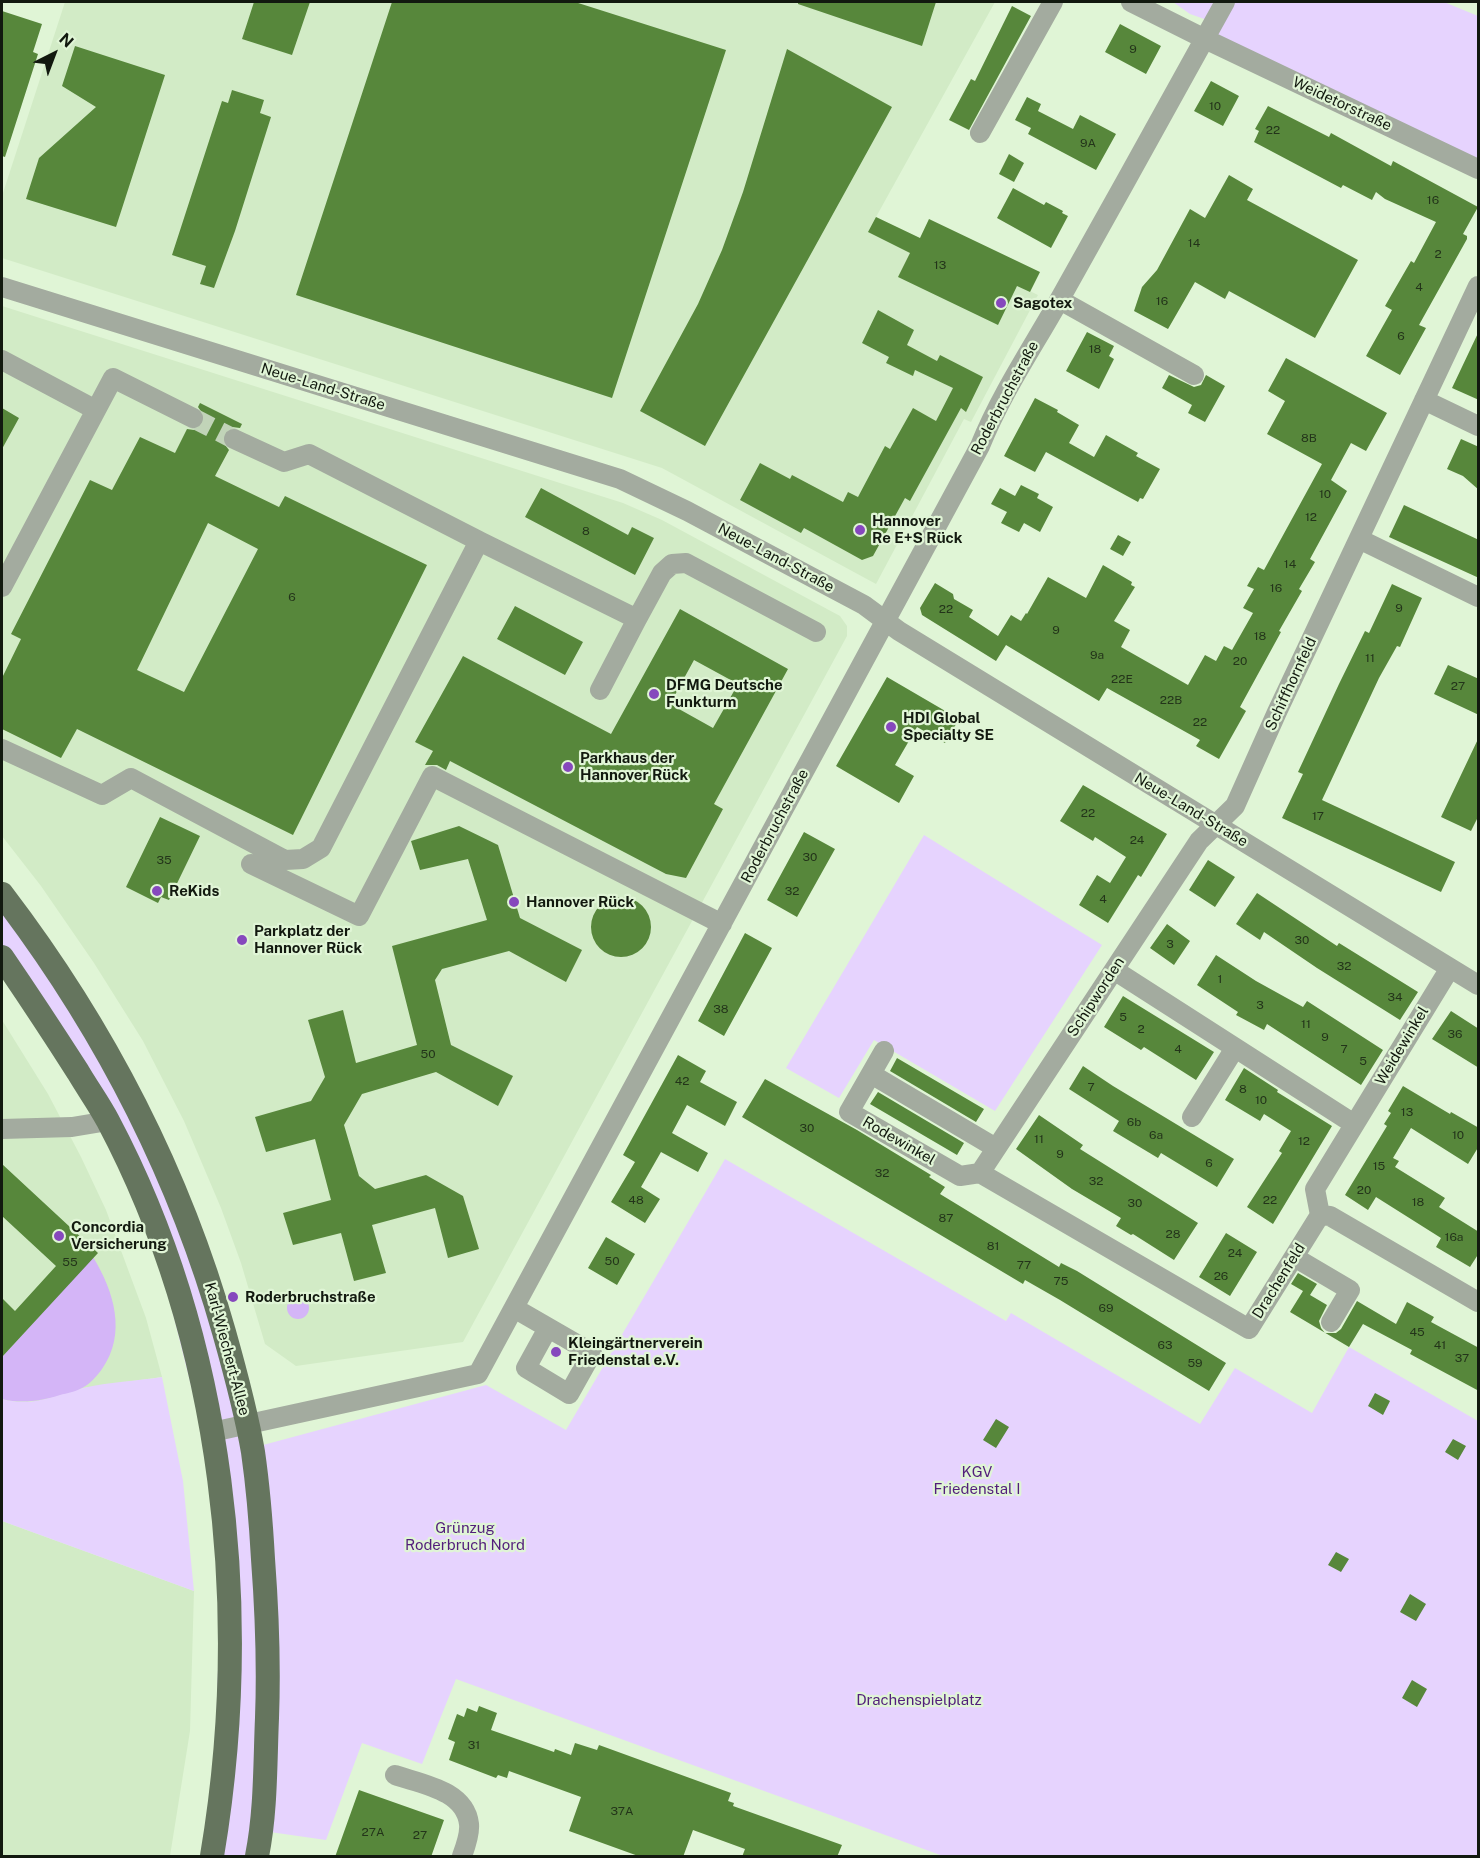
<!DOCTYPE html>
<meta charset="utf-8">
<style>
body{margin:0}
#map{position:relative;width:1480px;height:1858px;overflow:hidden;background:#e0f5d6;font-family:"Public Sans",sans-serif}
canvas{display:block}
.frame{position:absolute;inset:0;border:3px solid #12190f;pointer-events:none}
.north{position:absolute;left:24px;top:24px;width:60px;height:60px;-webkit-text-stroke:4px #e0f5d6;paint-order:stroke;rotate:42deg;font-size:16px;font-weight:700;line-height:24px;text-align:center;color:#12190f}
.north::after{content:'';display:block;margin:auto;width:21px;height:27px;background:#12190f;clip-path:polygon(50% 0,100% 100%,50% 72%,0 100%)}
</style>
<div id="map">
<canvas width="1480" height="1858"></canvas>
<div class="frame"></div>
<div class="north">N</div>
</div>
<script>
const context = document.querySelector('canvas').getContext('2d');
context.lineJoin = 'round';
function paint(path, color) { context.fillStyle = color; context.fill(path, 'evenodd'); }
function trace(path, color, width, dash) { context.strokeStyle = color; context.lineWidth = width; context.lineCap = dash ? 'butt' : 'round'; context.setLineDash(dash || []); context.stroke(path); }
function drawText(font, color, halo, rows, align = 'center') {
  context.font = font + ' "Public Sans",sans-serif'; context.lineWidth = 4.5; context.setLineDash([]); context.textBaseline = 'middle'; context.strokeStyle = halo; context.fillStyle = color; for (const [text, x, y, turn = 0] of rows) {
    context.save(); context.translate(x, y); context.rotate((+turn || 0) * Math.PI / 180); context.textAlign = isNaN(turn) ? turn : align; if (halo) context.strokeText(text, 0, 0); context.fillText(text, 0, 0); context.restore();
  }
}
paint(new Path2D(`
 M 65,2 L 995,2 L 876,217 L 1038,295 L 971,422 L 964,419 L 876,584 L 662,468 L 2,258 L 2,196 Z
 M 2,306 L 623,503 L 662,520 L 840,616 L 847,626 L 847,636 L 463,1342 L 296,1366 L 265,1344 L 241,1263 L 221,1208 L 184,1121 L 143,1041 L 94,963 L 41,886 L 2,836 Z
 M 2,1020 L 48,1094 L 81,1157 L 106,1210 L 146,1318 L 162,1377 L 83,1388 L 37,1402 L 2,1399 Z
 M 2,1521 L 194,1591 L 190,1731 L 170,1856 L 2,1856 Z`), '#d2ebc6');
paint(new Path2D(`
 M 1173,2 L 1444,2 L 1478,16 L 1478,169 L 1205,39 L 1213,22 L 1190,14 Z
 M 924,835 L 1102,945 L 995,1111 L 874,1040 L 839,1098 L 786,1068 Z
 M 2,894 L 175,1189 L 252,1448 L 486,1385 L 566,1430 L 725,1159 L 1006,1321 L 1011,1313 L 1200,1424 L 1235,1368 L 1312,1413 L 1349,1347 L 1478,1421 L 1478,1856 L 943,1856 L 456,1679 L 422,1764 L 362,1743 L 326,1840 L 263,1831 L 257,1856 L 212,1856 L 223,1513 L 145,1202 L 2,957 Z
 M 162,1377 L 183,1481 L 194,1591 L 2,1521 L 2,1399 C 35,1408 52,1395 83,1388 C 109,1382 136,1381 162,1377 Z`), '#e6d3fe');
paint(new Path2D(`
 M 93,1257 C 114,1291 127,1334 102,1369 C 97,1376 89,1385 82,1388 C 75,1392 67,1393 60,1395 C 40,1401 22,1404 2,1399 L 2,1357 Z
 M287 1308a11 11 0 1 1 22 0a11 11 0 1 1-22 0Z`), '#d4b5f7');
paint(new Path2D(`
 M 254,2 L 310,2 L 292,55 L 242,39 Z
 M 392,2 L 575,2 L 726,50 L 612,398 L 296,295 Z
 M 798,2 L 936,2 L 922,46 L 798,4 Z
 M 1012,6 L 1031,16 L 969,130 L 949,120 L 971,79 L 975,81 Z
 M 2,11 L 42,24 L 33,52 L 38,54 L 5,157 L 2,156 Z
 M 1120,24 L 1161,46 L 1146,74 L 1105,52 Z
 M 75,46 L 165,75 L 116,227 L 26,199 L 39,158 L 96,107 L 62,86 Z
 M 787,49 L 892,107 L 705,446 L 640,411 L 698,304 L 722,250 L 743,192 Z
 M 1211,81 L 1239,96 L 1223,126 L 1194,111 Z
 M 232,90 L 264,100 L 260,113 L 271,117 L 235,231 L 214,288 L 200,284 L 206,266 L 172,255 L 222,101 L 228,103 Z
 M 1027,97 L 1041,104 L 1038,111 L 1073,129 L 1080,115 L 1116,134 L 1096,170 L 1028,134 L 1031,128 L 1015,120 Z
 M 1268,106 L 1329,137 L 1331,133 L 1391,166 L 1393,161 L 1478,207 L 1463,234 L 1467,236 L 1467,239 L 1419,325 L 1426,328 L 1400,375 L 1366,356 L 1392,310 L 1385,306 L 1411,261 L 1414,263 L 1436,222 L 1385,199 L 1376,192 L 1372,200 L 1343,185 L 1341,188 L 1254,142 L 1259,131 L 1255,129 Z
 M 1009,154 L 1024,163 L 1014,182 L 999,174 Z
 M 1229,175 L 1253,189 L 1247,200 L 1358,260 L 1315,338 L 1229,291 L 1225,299 L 1195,282 L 1168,329 L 1134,311 L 1142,287 L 1157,270 L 1190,209 L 1205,218 Z
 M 1013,188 L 1044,205 L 1046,202 L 1063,211 L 1062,213 L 1068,216 L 1051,248 L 997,218 Z
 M 876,217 L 920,238 L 929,219 L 1040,272 L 1030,292 L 1017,286 L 998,325 L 898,277 L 910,253 L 868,232 Z
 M 878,310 L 914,330 L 907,345 L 937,361 L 940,355 L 983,377 L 966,412 L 961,408 L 910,501 L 905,498 L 873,556 L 862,560 L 804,528 L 801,533 L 740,500 L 760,463 L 790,479 L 792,475 L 843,502 L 848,492 L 858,497 L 885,446 L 890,449 L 913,408 L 936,421 L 953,388 L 915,370 L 913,376 L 886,363 L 889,357 L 862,343 Z
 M 1479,331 L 1479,400 L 1452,388 Z
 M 1087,332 L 1114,346 L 1109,356 L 1114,359 L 1099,389 L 1066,371 Z
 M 1286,358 L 1387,413 L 1366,451 L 1351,443 L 1331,480 L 1347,491 L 1310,559 L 1315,562 L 1299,589 L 1302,591 L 1279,631 L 1281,632 L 1240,707 L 1246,711 L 1219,759 L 1196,746 L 1200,740 L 1107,688 L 1099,701 L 1006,645 L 996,661 L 922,615 L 920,608 L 935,583 L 953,594 L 954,599 L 973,610 L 969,617 L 998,636 L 1011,615 L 1021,621 L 1026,613 L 1027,614 L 1048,577 L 1086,598 L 1103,565 L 1132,582 L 1131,585 L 1135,587 L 1114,621 L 1130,630 L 1121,647 L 1188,685 L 1205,655 L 1216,661 L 1224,646 L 1232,650 L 1253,613 L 1243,608 L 1254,589 L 1247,586 L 1258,567 L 1264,570 L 1322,464 L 1267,434 L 1285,401 L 1268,391 Z
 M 1169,375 L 1194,387 L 1201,385 L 1206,375 L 1225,386 L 1205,422 L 1188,413 L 1192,405 L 1162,388 Z
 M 1035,398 L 1058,410 L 1057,412 L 1079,425 L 1069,443 L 1094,457 L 1106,435 L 1138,453 L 1136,456 L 1160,469 L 1143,499 L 1140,498 L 1138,502 L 1046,452 L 1035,472 L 1004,456 Z
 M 200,403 L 242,424 L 240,428 L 232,427 L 223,433 L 222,441 L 229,450 L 215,476 L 279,507 L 285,496 L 427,565 L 293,835 L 77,729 L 61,758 L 2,729 L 2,678 L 21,639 L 11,634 L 90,480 L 112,490 L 140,437 L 175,453 L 187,429 L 194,430 L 203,424 L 205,417 L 198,407 ZM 208,523 L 258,549 L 184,692 L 137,670 Z
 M 2,408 L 19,418 L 2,449 Z
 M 1461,439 L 1479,447 L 1479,490 L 1463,476 L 1447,469 Z
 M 1021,485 L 1039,494 L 1037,498 L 1053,507 L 1040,532 L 1024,523 L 1019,532 L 1001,523 L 1007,512 L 991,504 L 1000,488 L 1015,496 Z
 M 541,488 L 628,535 L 632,527 L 654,538 L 635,575 L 525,517 Z
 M 1404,505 L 1479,540 L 1479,578 L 1389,537 Z
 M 1118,535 L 1131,542 L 1123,556 L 1110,549 Z
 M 1392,584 L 1422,598 L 1400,647 L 1397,646 L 1379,678 L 1322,800 L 1455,862 L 1441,892 L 1282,818 L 1303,774 L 1298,772 L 1339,684 L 1365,631 L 1369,633 Z
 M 515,606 L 583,642 L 565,675 L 497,639 Z
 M 680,609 L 788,669 L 714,804 L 723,809 L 686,878 L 666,874 L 450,761 L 446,770 L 437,765 L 425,765 L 433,751 L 415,742 L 463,656 L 611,734 ZM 694,660 L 738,684 L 713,728 L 670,704 Z
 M 1448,665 L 1479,679 L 1479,715 L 1434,694 Z
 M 887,677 L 959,719 L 945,743 L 917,727 L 895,765 L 914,776 L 899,803 L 836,766 Z
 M 1479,737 L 1479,815 L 1471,831 L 1441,817 Z
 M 1083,785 L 1167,834 L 1141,877 L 1138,875 L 1108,923 L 1079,905 L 1097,875 L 1110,883 L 1126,857 L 1095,837 L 1093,841 L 1060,821 Z
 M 160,817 L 200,836 L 169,900 L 161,897 L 158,903 L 126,887 Z
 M 459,826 L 498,845 L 520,918 L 582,950 L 566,982 L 509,951 L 442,969 L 435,980 L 451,1045 L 513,1076 L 498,1106 L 436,1072 L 362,1094 L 344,1125 L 359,1176 L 375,1189 L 426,1175 L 463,1196 L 479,1249 L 448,1258 L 435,1208 L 372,1225 L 386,1273 L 354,1281 L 341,1233 L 293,1245 L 283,1213 L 331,1200 L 315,1139 L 266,1152 L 255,1117 L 311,1101 L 325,1077 L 308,1020 L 343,1010 L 356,1063 L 417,1045 L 392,946 L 487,920 L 468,859 L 420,870 L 411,841 Z
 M 804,832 L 835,849 L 797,917 L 767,900 Z
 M 1208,860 L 1235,877 L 1215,907 L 1189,890 Z
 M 1257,893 L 1337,946 L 1339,943 L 1418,992 L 1400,1020 L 1317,968 L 1264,932 L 1260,940 L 1236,924 Z
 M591 927a30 30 0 1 1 60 0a30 30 0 1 1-60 0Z
 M 1167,924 L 1190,941 L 1174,965 L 1150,948 Z
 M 745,933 L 772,948 L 724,1036 L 698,1021 Z
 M 1216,955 L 1256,981 L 1303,1007 L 1307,1001 L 1383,1050 L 1361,1085 L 1267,1024 L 1264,1030 L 1236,1015 L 1238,1012 L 1197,985 Z
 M 1123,996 L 1214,1052 L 1196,1080 L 1144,1047 L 1141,1050 L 1104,1027 Z
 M 1451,1011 L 1479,1029 L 1479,1068 L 1432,1039 Z
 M 678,1055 L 706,1071 L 700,1082 L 737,1102 L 725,1126 L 687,1105 L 672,1133 L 708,1153 L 698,1172 L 661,1152 L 641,1187 L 660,1199 L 645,1223 L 611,1202 L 635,1162 L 623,1155 Z
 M 897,1058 L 984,1109 L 976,1122 L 890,1071 Z
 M 1083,1066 L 1113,1086 L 1234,1159 L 1217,1187 L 1161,1153 L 1158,1158 L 1113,1131 L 1119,1121 L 1069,1089 Z
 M 1244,1068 L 1278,1090 L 1277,1092 L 1332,1126 L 1273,1224 L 1247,1207 L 1282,1153 L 1279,1151 L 1291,1131 L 1264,1114 L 1260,1121 L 1225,1100 Z
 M 765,1079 L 857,1130 L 931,1175 L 929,1177 L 945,1187 L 940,1194 L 963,1208 L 1059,1267 L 1061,1263 L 1077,1271 L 1226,1363 L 1209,1391 L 1060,1300 L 1025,1280 L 1023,1284 L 742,1117 Z
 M 1403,1086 L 1450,1114 L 1451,1112 L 1479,1128 L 1479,1146 L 1468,1164 L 1411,1128 L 1393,1158 L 1399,1161 L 1395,1167 L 1445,1198 L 1439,1207 L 1479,1232 L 1479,1253 L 1470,1267 L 1436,1247 L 1441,1238 L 1376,1197 L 1368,1210 L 1345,1195 L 1387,1126 L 1384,1124 L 1391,1113 L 1388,1111 Z
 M 878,1092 L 964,1143 L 957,1155 L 870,1104 Z
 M 1039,1115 L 1083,1145 L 1080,1149 L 1198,1223 L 1174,1260 L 1133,1234 L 1131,1235 L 1116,1226 L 1121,1218 L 1072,1189 L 1016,1149 Z
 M 2,1164 L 98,1253 L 2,1357 L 2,1298 L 15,1311 L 56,1266 L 2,1216 Z
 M 1226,1233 L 1257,1252 L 1230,1296 L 1199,1277 Z
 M 606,1237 L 635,1254 L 617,1285 L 588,1268 Z
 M 1298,1273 L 1317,1284 L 1310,1295 L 1327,1305 L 1319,1321 L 1321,1328 L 1325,1333 L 1336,1333 L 1341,1329 L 1357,1301 L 1396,1324 L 1407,1302 L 1434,1317 L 1431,1322 L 1479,1348 L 1479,1391 L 1410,1354 L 1412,1350 L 1363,1324 L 1349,1347 L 1290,1312 L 1303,1291 L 1291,1284 Z
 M 1375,1393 L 1390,1401 L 1383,1415 L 1368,1406 Z
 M 996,1419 L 1009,1427 L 996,1448 L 983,1440 Z
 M 1453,1439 L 1466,1446 L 1458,1460 L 1445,1452 Z
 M 1336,1552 L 1349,1559 L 1341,1572 L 1328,1565 Z
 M 1410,1594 L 1426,1604 L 1416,1621 L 1400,1612 Z
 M 1412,1680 L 1427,1689 L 1417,1707 L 1402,1698 Z
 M 479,1706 L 497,1713 L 491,1730 L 554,1752 L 555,1749 L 571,1755 L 575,1743 L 597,1750 L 599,1745 L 731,1793 L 728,1801 L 734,1803 L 733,1806 L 842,1845 L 837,1857 L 742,1857 L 745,1849 L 693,1830 L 683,1857 L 641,1857 L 569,1831 L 581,1797 L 509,1771 L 507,1778 L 498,1775 L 496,1778 L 449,1760 L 455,1742 L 448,1739 L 457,1714 L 464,1717 L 467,1708 L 477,1712 Z
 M 359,1790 L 444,1820 L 431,1857 L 335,1857 Z`), '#57873b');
trace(new Path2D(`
 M 193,418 L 234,439`), '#c1d4b8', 20, [20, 10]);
trace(new Path2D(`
 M 1131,2 L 1205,39 L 1478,169
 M 980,133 L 1053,2
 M 2,287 L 620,479 L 687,511 L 864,605 L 899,631 L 1478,985
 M 1060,300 L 1194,375
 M 2,360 L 96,410 L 2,587
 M 1424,400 L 1478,426
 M 96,410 L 113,378 L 193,418
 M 234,439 L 284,462 L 309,454 L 479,541
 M 1359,539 L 1478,597
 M 600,690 L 637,619
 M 2,749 L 102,795 L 131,778 L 285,860 L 303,859 L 321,848 L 479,541 L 637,619 L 662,573 L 672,564 L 686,563 L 816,632
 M 251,864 L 359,916 L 432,776 L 722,924
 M 1114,970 L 1354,1124
 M 884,1051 L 849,1112 L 960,1176 L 980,1173
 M 871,1074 L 996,1148
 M 1192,1117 L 1235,1048
 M 2,1129 L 72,1127 L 108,1121
 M 980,1173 L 1199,841 L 1235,806 L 1277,712 L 1478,286
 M 980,1173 L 1249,1329 L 1320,1215 L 1330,1216 L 1478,1302
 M 1320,1215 L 1315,1189 L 1450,968
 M 1294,1257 L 1350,1290 L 1331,1322
 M 514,1308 L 592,1353 L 569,1394 L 526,1368 L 548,1328
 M 212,1432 L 478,1374 L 980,446 C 1002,392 1033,347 1061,297 C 1116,199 1171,100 1225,2
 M 395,1775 C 421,1784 465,1790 469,1824 C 470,1833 465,1848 462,1856`), '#a3ab9f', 20);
trace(new Path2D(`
 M 2,894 C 102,1025 179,1173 224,1332 C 235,1371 246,1411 253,1452 C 258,1487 261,1523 263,1559 C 267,1612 269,1665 267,1718 C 265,1764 266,1811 257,1856
 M 2,957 C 28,995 53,1033 78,1072 C 88,1089 99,1104 108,1121 C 225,1342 253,1612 212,1856`), '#65755e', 24);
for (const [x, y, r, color] of [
 [1001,303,6,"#8648bd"],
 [860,530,6,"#8648bd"],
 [654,694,6,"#8648bd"],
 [891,727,6,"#8648bd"],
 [568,767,6,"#8648bd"],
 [157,891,6,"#8648bd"],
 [514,902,6,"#8648bd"],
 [242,940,6,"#8648bd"],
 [59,1236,6,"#8648bd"],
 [233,1297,6,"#8648bd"],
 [556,1352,6,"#8648bd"]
]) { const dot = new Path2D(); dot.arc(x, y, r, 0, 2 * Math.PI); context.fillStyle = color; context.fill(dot); trace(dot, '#e0f5d6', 2); }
drawText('12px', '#23341a', null, [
 ["9",1133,49],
 ["10",1215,106],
 ["22",1273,130],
 ["9A",1088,143],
 ["16",1433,200],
 ["14",1194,243],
 ["2",1438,254],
 ["13",940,265],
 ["4",1419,287],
 ["16",1162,301],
 ["6",1401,336],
 ["18",1095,349],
 ["8B",1309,438],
 ["10",1325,494],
 ["12",1311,517],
 ["8",586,531],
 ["14",1290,564],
 ["16",1276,588],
 ["6",292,597],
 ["9",1399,608],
 ["22",946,609],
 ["9",1056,630],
 ["18",1260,636],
 ["9a",1097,655],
 ["11",1370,658],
 ["20",1240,661],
 ["22E",1122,679],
 ["27",1458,686],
 ["22B",1171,700],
 ["22",1200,722],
 ["22",1088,813],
 ["17",1318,816],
 ["24",1137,840],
 ["30",810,857],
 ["35",164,860],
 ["32",792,891],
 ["4",1103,899],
 ["30",1302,940],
 ["3",1170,944],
 ["32",1344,966],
 ["1",1220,979],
 ["34",1395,997],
 ["3",1260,1005],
 ["38",721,1009],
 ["5",1123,1017],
 ["11",1306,1024],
 ["2",1141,1029],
 ["36",1455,1034],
 ["9",1325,1037],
 ["4",1178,1049],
 ["7",1344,1049],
 ["50",428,1054],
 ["5",1363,1061],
 ["42",682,1081],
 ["7",1091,1087],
 ["8",1243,1089],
 ["10",1261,1100],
 ["13",1407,1112],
 ["6b",1134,1122],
 ["30",807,1128],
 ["6a",1156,1135],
 ["10",1458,1135],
 ["11",1039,1139],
 ["12",1304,1141],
 ["9",1060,1154],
 ["6",1209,1163],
 ["15",1379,1166],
 ["32",882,1173],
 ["32",1096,1181],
 ["20",1364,1190],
 ["48",636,1200],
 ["22",1270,1200],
 ["18",1418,1202],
 ["30",1135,1203],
 ["87",946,1218],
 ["28",1173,1234],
 ["16a",1454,1237],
 ["81",993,1246],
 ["24",1235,1253],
 ["50",612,1261],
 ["55",70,1262],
 ["77",1024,1265],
 ["26",1221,1276],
 ["75",1061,1281],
 ["69",1106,1308],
 ["45",1417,1332],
 ["63",1165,1345],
 ["41",1440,1345],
 ["37",1462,1358],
 ["59",1195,1363],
 ["31",474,1745],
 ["37A",622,1811],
 ["27A",373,1832],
 ["27",420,1835]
]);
drawText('15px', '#12190f', '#e0f5d6', [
 ["Weidetorstraße",1342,104,25],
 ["Neue-Land-Straße",323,387,17],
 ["Roderbruchstraße",1005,398,-62],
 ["Neue-Land-Straße",776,558,28],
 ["Schiffhornfeld",1291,684,-65],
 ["Neue-Land-Straße",1191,810,31],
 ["Roderbruchstraße",775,826,-62],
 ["Schipworden",1096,997,-57],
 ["Weidewinkel",1402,1046,-59],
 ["Rodewinkel",899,1141,30],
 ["Drachenfeld",1279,1281,-58],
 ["Karl-Wiechert-Allee",227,1349,75]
]);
drawText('bold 15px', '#12190f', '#e0f5d6', [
 ["Sagotex",1013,303],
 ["Hannover",872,521],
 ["Re E+S Rück",872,538],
 ["DFMG Deutsche",666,685],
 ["Funkturm",666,702],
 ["HDI Global",903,718],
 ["Specialty SE",903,735],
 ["Parkhaus der",580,758],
 ["Hannover Rück",580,775],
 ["ReKids",169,891],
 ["Hannover Rück",526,902],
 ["Parkplatz der",254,931],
 ["Hannover Rück",254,948],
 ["Concordia",71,1227],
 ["Versicherung",71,1244],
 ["Roderbruchstraße",245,1297],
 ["Kleingärtnerverein",568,1343],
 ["Friedenstal e.V.",568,1360]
], 'left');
drawText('15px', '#521e7b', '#e0f5d6', [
 ["KGV",977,1472],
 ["Friedenstal I",977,1489],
 ["Grünzug",465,1528],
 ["Roderbruch Nord",465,1545],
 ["Drachenspielplatz",919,1700]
]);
</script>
